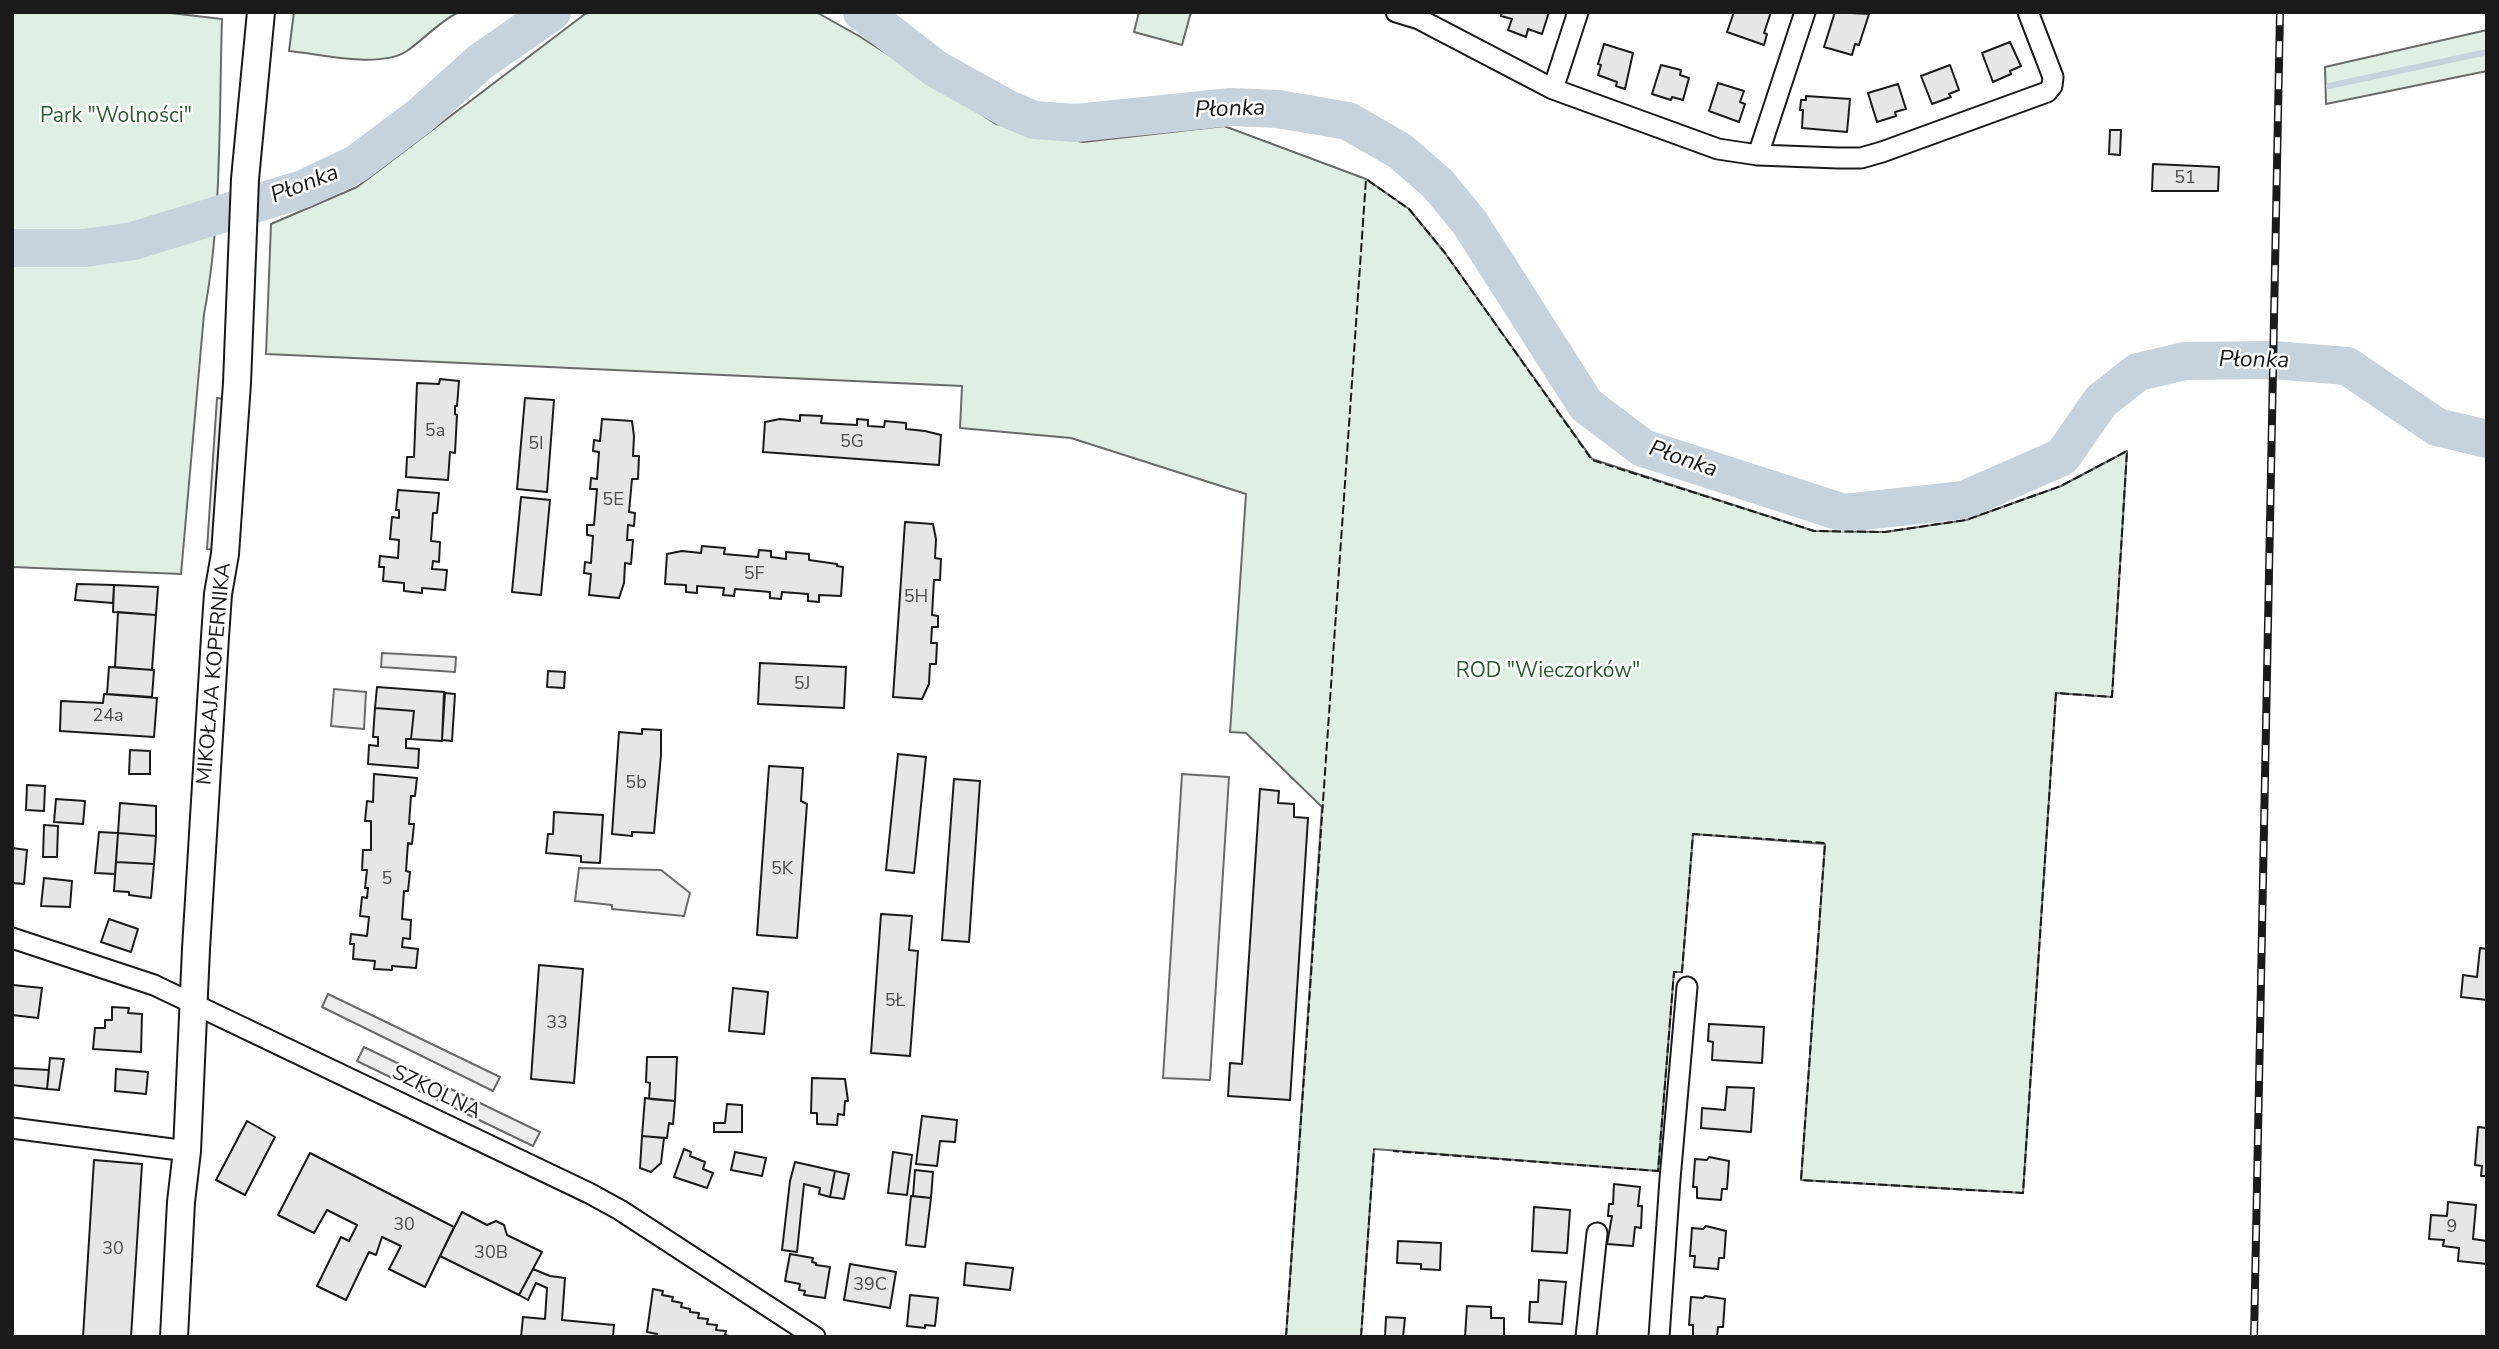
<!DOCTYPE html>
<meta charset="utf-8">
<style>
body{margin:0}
#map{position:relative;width:2499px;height:1349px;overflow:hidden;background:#fff;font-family:"Nunito Sans",sans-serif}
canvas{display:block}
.frame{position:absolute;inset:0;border:14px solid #1a1a1a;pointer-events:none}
</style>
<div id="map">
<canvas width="2499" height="1349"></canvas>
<div class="frame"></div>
</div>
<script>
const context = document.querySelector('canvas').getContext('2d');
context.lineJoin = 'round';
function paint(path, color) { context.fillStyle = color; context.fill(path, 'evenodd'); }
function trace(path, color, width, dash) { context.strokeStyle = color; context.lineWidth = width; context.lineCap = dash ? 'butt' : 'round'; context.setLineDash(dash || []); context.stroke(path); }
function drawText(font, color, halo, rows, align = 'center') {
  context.font = font + ' "Nunito Sans",sans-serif'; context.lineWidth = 5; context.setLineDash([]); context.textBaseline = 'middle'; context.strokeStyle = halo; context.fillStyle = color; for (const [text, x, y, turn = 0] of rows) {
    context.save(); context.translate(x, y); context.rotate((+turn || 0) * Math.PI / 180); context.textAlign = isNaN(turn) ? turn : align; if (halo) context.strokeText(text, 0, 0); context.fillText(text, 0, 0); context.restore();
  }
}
const green = new Path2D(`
 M 12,12 L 162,12 L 222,19 C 219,114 222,221 204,314 L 181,574 L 12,567 Z
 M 294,12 L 459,12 C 440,21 424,39 407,51 C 379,69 321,54 289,51 Z
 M 591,12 L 816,12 L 859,36 L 996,124 L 1083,142 L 1224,126 L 1366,179 L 1409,209 L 1445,253 L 1592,459 L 1814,531 L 1885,532 L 1966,520 L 2061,486 L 2127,451 L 2112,697 L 2056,693 L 2023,1193 L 1801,1180 L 1825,844 L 1693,834 L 1682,972 L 1674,972 L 1658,1171 L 1374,1149 L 1361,1337 L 1286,1337 L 1322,807 L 1246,733 L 1230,732 L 1246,494 L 1071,438 L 960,428 L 962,386 L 266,354 L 271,224 L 357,187 L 585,14 Z
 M 1139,12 L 1191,12 L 1182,45 L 1134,32 Z
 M 2487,30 L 2487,71 L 2326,104 L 2325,67 Z`);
paint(green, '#e0efe3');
trace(green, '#6a6a6a', 2);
const parking = new Path2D(`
 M 217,398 L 224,399 L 214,550 L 207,549 Z
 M 382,653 L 456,657 L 455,672 L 381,667 Z
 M 334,689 L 366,692 L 364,729 L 331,726 Z
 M 1182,774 L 1229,777 L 1210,1080 L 1163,1078 Z
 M 579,868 L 661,870 L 690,893 L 684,916 L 612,909 L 612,905 L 575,901 Z
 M 328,994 L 500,1077 L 493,1091 L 322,1007 Z
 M 364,1047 L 540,1132 L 533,1146 L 357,1061 Z`);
paint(parking, '#ededed');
trace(parking, '#6a6a6a', 2);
trace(new Path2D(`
 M 2329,86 L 2487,52`), '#c6d2dc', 6);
trace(new Path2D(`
 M 862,12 L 936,69 L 1008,109 L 1034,120 L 1076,123 L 1231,107 L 1278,109 L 1348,121 L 1400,151 L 1438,184 L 1470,223 L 1586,405 L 1643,448 L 1844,513 L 1964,500 L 2062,457 L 2101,401 L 2138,372 L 2185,361 L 2273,360 L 2347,366 L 2437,427 L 2487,439
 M 12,248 L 85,248 L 133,241 L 303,189 L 356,164 L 420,116 L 480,62 L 552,12`), '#c6d2dc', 38);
const building = new Path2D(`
 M 1502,12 L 1549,12 L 1542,34 L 1528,29 L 1526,37 L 1508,30 L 1512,19 L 1501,16 Z
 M 1734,12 L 1771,12 L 1764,33 L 1767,34 L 1764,45 L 1727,32 Z
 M 1835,12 L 1869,14 L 1859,45 L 1855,44 L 1852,55 L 1824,47 Z
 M 2010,42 L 2021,66 L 2010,71 L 2011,74 L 1993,82 L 1982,53 Z
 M 1604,44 L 1633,53 L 1625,89 L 1616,86 L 1617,82 L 1598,75 L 1601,65 L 1598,64 Z
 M 1661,65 L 1681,70 L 1680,75 L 1689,78 L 1683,100 L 1672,97 L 1671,100 L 1652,94 Z
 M 1950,65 L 1959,90 L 1949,94 L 1951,97 L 1932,104 L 1921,76 Z
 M 1718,83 L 1744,91 L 1740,102 L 1745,104 L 1739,122 L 1709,111 Z
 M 1898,84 L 1906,109 L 1895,112 L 1896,116 L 1877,122 L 1868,93 Z
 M 1806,96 L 1850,99 L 1847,132 L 1802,128 L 1803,110 L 1800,110 L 1801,100 L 1806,100 Z
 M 2110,130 L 2121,130 L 2120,155 L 2109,154 Z
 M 2153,164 L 2219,167 L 2218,191 L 2152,191 Z
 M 440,379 L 459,381 L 457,406 L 455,406 L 455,414 L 457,415 L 455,453 L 450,452 L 448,480 L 406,477 L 407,457 L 414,457 L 417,383 L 439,384 Z
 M 525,398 L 554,400 L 547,492 L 517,489 Z
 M 800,415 L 822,416 L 821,423 L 857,425 L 857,419 L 868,420 L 868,426 L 884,427 L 885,421 L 906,423 L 906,429 L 925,431 L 941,435 L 939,465 L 763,452 L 765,422 L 780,419 L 800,421 Z
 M 602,419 L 632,421 L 634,436 L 633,456 L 639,456 L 638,479 L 632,479 L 629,512 L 635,513 L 634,526 L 628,525 L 627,540 L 633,540 L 631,564 L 625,563 L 624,583 L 619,598 L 589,595 L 591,574 L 584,573 L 585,562 L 591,563 L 593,536 L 587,535 L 587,525 L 594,525 L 597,489 L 590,489 L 591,478 L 597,479 L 599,452 L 593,451 L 594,440 L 600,441 Z
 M 398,490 L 439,493 L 437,513 L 433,513 L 431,541 L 440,542 L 439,562 L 433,561 L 432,569 L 447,570 L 445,590 L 422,588 L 422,593 L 404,591 L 404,583 L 383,581 L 384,567 L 379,567 L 380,556 L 398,558 L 399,540 L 390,539 L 392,517 L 399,518 L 399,510 L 396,510 Z
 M 521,497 L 550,500 L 541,595 L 512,592 Z
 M 905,522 L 933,524 L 936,539 L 935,558 L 941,559 L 940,580 L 934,580 L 932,615 L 938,616 L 938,627 L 932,627 L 931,643 L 937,643 L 936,664 L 930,664 L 929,684 L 922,699 L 893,697 Z
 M 702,546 L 725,548 L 724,554 L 758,557 L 759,550 L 771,551 L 771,557 L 786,559 L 786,552 L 809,554 L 809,560 L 837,564 L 837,566 L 843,567 L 841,596 L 819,595 L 819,602 L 808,601 L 808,594 L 782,592 L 781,599 L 770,598 L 770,592 L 735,589 L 734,596 L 723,595 L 724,588 L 697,586 L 697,593 L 686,592 L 686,585 L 665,584 L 667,554 L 682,551 L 701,553 Z
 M 77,584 L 114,585 L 113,603 L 75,600 Z
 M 114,585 L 158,587 L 156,615 L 113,612 Z
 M 118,612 L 156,615 L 152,670 L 115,667 Z
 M 760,663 L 846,667 L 844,708 L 758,704 Z
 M 109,667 L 154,670 L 152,697 L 107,694 Z
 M 548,671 L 565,672 L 564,688 L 547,687 Z
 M 377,687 L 444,692 L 442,741 L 411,739 L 414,711 L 375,708 Z
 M 445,693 L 455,694 L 452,741 L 442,740 Z
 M 104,694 L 157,698 L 154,737 L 60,731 L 61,701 L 103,703 Z
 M 375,708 L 414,711 L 411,739 L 406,739 L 406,748 L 419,749 L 418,768 L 368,764 L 369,745 L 378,746 L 378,737 L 373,737 Z
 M 642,729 L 661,730 L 661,755 L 654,833 L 632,832 L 632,836 L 612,834 L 619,732 L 642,734 Z
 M 130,750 L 150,751 L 150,774 L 129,774 Z
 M 898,754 L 926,757 L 914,873 L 886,870 Z
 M 769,766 L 803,768 L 801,801 L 807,804 L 797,938 L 757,935 Z
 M 374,774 L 417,778 L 415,796 L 411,796 L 409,824 L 414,824 L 412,844 L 408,843 L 406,871 L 410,872 L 408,891 L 404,891 L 402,919 L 411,920 L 410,939 L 403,938 L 402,947 L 418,949 L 416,968 L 392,966 L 392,970 L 374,969 L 375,961 L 353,959 L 354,944 L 350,944 L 351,934 L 367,936 L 369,917 L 360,916 L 362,897 L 367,898 L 368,888 L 365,888 L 367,870 L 362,870 L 363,850 L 371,850 L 371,821 L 365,821 L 367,801 L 373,802 Z
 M 954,779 L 980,781 L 969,942 L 942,940 Z
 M 27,785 L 45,786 L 44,811 L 26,810 Z
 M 1260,789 L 1279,791 L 1278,803 L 1294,804 L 1294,817 L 1308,818 L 1290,1100 L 1228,1096 L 1230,1063 L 1242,1064 Z
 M 56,799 L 85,801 L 83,824 L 54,822 Z
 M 120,803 L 156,806 L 156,836 L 118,833 Z
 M 554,812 L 603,815 L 600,863 L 581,862 L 581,856 L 546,853 L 548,834 L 553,834 Z
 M 44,825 L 58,826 L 57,857 L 43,857 Z
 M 99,832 L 118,833 L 115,874 L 95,873 Z
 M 118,833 L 156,836 L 154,864 L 116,862 Z
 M 12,848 L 27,850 L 24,884 L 12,883 Z
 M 116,862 L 154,864 L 151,898 L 129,895 L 129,892 L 114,891 Z
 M 44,878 L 72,881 L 70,907 L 41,906 Z
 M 881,914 L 912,916 L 909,950 L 918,951 L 910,1056 L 871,1053 Z
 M 109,919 L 138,929 L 131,952 L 101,942 Z
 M 2480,948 L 2487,949 L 2487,1000 L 2461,997 L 2463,975 L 2477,977 Z
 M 539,965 L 583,969 L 574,1083 L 531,1079 Z
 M 13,985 L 42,988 L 38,1018 L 12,1015 Z
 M 733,988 L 768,992 L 764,1034 L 729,1031 Z
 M 112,1007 L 129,1008 L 128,1013 L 142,1014 L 141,1052 L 93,1049 L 95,1028 L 105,1028 L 105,1020 L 112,1020 Z
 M 1709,1024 L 1764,1027 L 1762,1063 L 1712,1060 L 1713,1042 L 1708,1041 Z
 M 647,1057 L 677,1057 L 675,1101 L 649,1099 L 650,1083 L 646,1082 Z
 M 50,1058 L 64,1059 L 59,1090 L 47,1089 Z
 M 12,1068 L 49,1070 L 47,1089 L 12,1085 Z
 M 116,1069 L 148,1072 L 146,1094 L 115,1091 Z
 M 812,1078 L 845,1079 L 848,1101 L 845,1101 L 844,1115 L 838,1114 L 837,1125 L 817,1124 L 817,1113 L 811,1113 Z
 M 1727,1087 L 1754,1088 L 1751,1132 L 1701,1128 L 1702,1108 L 1725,1110 Z
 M 645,1098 L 675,1101 L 673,1124 L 669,1123 L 667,1138 L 642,1136 Z
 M 727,1104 L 742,1105 L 742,1132 L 714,1132 L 714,1123 L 725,1123 Z
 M 922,1116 L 957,1120 L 955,1142 L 940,1141 L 937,1166 L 916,1164 Z
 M 247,1121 L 275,1137 L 245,1195 L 216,1180 Z
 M 2478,1127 L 2487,1128 L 2487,1176 L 2481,1176 L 2482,1166 L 2475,1165 Z
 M 642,1136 L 664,1138 L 661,1163 L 651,1172 L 640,1168 Z
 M 684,1149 L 691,1152 L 690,1156 L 705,1162 L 703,1169 L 713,1173 L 707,1188 L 674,1177 Z
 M 735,1152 L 766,1158 L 762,1176 L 731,1170 Z
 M 893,1152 L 912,1155 L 907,1195 L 888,1193 Z
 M 310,1153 L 454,1227 L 425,1287 L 389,1269 L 401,1246 L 382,1237 L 376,1255 L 369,1252 L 346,1300 L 317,1286 L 341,1237 L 349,1241 L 357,1225 L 327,1210 L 314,1233 L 278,1215 Z
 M 1709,1157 L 1729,1161 L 1727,1189 L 1722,1189 L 1721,1200 L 1697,1198 L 1697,1187 L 1693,1187 L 1695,1159 L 1707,1160 Z
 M 94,1160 L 142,1164 L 131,1337 L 83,1337 Z
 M 795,1162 L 835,1171 L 830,1197 L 819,1194 L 820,1188 L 804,1184 L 797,1252 L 782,1250 L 790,1181 Z
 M 915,1170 L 933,1172 L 931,1198 L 913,1196 Z
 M 835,1171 L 849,1174 L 844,1199 L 830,1197 Z
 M 1614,1184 L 1640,1187 L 1638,1206 L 1642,1206 L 1641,1228 L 1635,1227 L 1633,1246 L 1607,1244 L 1612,1216 L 1608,1216 L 1609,1204 L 1613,1204 Z
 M 911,1196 L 931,1198 L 925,1247 L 906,1245 Z
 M 2448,1202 L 2476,1205 L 2473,1239 L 2487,1241 L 2487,1264 L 2458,1261 L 2459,1248 L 2443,1246 L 2444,1240 L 2429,1239 L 2431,1215 L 2447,1216 Z
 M 1534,1207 L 1570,1210 L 1567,1253 L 1532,1251 Z
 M 462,1212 L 487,1225 L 496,1221 L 504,1225 L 507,1235 L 542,1252 L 519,1295 L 440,1256 Z
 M 1706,1226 L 1726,1231 L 1724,1258 L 1719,1258 L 1718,1269 L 1694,1267 L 1695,1256 L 1690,1256 L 1692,1228 L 1703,1229 Z
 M 1398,1241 L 1441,1243 L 1440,1270 L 1421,1269 L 1421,1264 L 1397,1263 Z
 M 790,1254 L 813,1258 L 812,1262 L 816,1263 L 816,1265 L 830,1267 L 825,1298 L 804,1295 L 805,1291 L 799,1290 L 800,1284 L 785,1281 Z
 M 966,1263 L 1013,1268 L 1010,1290 L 964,1285 Z
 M 850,1264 L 896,1272 L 890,1308 L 844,1300 Z
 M 533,1269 L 550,1276 L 565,1278 L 562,1320 L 614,1325 L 613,1337 L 521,1337 L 523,1317 L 545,1319 L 547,1288 L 536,1283 L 528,1300 L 519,1295 Z
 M 1539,1280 L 1566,1282 L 1562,1324 L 1529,1322 L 1530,1302 L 1538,1302 Z
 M 653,1289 L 663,1291 L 662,1295 L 673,1297 L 672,1301 L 682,1303 L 681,1307 L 690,1309 L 690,1312 L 699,1313 L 698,1318 L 708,1319 L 707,1324 L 717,1325 L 716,1330 L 726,1331 L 725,1335 L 733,1337 L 657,1337 L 657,1334 L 647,1332 Z
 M 910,1295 L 938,1298 L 935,1326 L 925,1325 L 925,1328 L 907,1326 Z
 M 1705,1296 L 1725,1299 L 1723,1327 L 1718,1327 L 1717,1337 L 1693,1336 L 1693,1325 L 1689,1325 L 1691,1297 L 1703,1298 Z
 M 1467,1306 L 1491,1307 L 1491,1318 L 1504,1318 L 1504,1337 L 1465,1337 Z
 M 1386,1317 L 1405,1318 L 1403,1337 L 1385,1337 Z`);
paint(building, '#e6e6e6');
trace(building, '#1a1a1a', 2);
const street = new Path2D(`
 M 1396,12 L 1419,19 L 1553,89 L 1718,149 L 1758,155 L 1838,158 L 1861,158 L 1882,152 L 2047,92 L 2052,86 L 2053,77 L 2028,12
 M 1553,89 L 1578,12
 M 1758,155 L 1805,12
 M 12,938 L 154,985 L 589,1193 L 620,1210 L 815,1337
 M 12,1128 L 187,1151
 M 1586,1337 L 1597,1233
 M 1659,1337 L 1670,1179 L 1687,987`);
const secondary = new Path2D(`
 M 174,1337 L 181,1202 L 187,1151 L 196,949 L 215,637 L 218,594 L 225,554 L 237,383 L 245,179 L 261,12`);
trace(street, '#1a1a1a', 23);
trace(secondary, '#1a1a1a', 30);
trace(street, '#fff', 19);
trace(secondary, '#fff', 26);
const rail = new Path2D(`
 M 2254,1337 L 2280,12`);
trace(rail, '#1a1a1a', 8);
trace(rail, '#fff', 5, [16]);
trace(new Path2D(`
 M 1286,1337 L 1366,179 L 1409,209 L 1445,253 L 1592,460 L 1814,531 L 1885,532 L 1966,520 L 2061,486 L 2127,451 L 2112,697 L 2056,693 L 2023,1193 L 1801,1180 L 1825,843 L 1693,834 L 1682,972 L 1674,972 L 1658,1171 L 1393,1151
 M 1361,1337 L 1374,1149`), '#1a1a1a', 2, [9, 3.5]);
drawText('18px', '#4d4d4d', null, [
 ["51",2185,179],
 ["5a",435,432],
 ["5G",852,443],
 ["5I",536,445],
 ["5E",613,501],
 ["5F",754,575],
 ["5H",916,598],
 ["5J",802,685],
 ["24a",108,717],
 ["5b",636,784],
 ["5K",782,870],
 ["5",387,880],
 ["5Ł",895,1002],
 ["33",557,1024],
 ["30",404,1226],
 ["9",2452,1228],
 ["30",113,1250],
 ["30B",491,1254],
 ["39C",870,1286]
]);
drawText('21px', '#2b5a34', '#fff', [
 ["Park \"Wolności\"",116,117],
 ["ROD \"Wieczorków\"",1548,672]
]);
drawText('21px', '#1a1a1a', '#fff', [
 ["MIKOŁAJA KOPERNIKA",215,674,-85],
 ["SZKOLNA",436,1093,26]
]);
drawText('italic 23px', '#1a1a1a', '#fff', [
 ["Płonka",1230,110,-2],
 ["Płonka",305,185,-21],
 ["Płonka",2254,361,1],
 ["Płonka",1683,460,19]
]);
</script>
